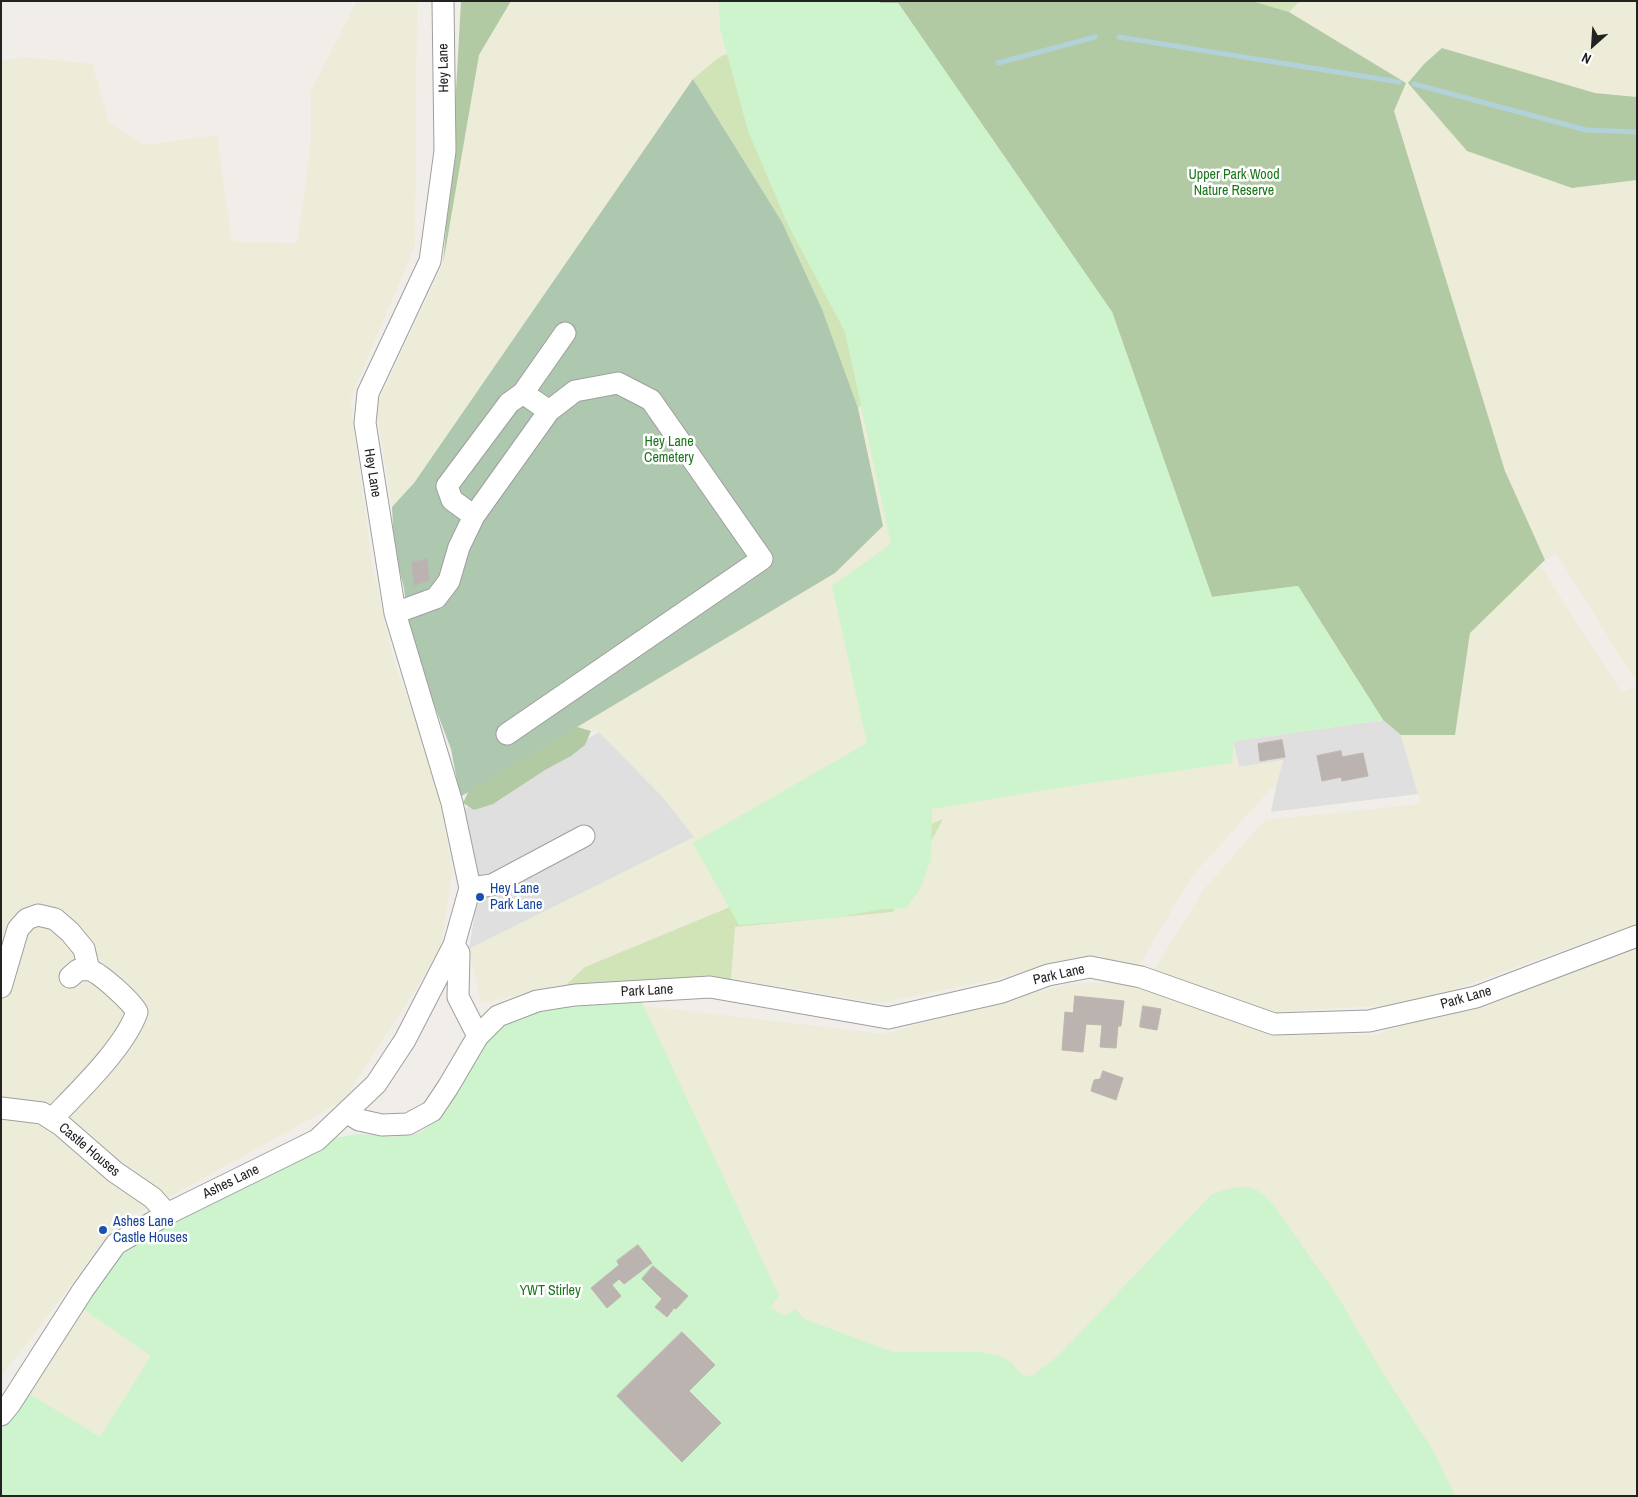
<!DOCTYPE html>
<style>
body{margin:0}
#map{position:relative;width:1638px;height:1497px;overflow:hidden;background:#f1eeea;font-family:"Archivo Narrow",sans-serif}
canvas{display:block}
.frame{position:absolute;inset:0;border:2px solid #222;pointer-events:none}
.north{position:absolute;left:1568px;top:20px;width:50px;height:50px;-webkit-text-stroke:4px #fff;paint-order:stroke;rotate:206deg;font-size:14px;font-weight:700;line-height:20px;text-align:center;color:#222}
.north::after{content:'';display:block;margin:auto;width:18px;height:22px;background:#222;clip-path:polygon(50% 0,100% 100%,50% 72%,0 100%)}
</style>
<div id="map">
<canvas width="1638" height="1497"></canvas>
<div class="frame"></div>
<div class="north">N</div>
</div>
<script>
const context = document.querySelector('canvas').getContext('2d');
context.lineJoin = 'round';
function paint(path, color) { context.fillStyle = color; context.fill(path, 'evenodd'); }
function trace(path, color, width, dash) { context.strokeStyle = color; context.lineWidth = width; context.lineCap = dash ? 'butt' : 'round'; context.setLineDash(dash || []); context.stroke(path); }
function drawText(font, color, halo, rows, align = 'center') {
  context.font = font + ' "Archivo Narrow",sans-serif'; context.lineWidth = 5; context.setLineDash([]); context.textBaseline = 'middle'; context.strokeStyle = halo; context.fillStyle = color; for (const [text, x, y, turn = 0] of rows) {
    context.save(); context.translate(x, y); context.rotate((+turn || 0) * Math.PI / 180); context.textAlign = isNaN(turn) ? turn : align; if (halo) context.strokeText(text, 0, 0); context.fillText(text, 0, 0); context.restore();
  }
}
paint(new Path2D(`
 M 1383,720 L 1401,735 L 1418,794 L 1271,812 L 1277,782 L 1283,761 L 1239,767 L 1233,741 Z
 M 599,732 L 661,795 L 695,837 L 469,949 L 479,890 L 463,810 Z`), '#e0dfdf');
paint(new Path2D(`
 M 357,1 L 417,1 L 415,245 L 350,400 L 373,569 L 395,665 L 432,763 L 453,871 L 440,951 L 344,1100 L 148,1209 L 123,1216 L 1,1377 L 1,61 L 25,57 L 92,64 L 109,122 L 145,145 L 217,135 L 232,242 L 297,243 L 311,143 L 311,91 Z
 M 511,1 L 879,1 L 1298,586 L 1383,720 L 1233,741 L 1239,767 L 1283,760 L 1277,782 L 1192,876 L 1138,967 L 1076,957 L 998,979 L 880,1003 L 731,979 L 735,927 L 893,912 L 942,819 L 565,986 L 481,1003 L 469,949 L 694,837 L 661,795 L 599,732 L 574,726 L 883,526 L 858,408 L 930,345 L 693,79 L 414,483 L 392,507 L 376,407 L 443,264 L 479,55 Z
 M 1300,1 L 1637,1 L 1637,97 L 1595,93 L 1442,48 L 1427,61 L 1408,83 L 1572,188 L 1637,180 L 1637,683 L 1556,553 L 1545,560 L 1505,471 L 1394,111 L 1406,83 L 1289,12 Z
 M 1540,565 L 1622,693 L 1637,686 L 1637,1496 L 1,1496 L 1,1433 L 81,1308 L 347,1135 L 387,1137 L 425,1130 L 447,1111 L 571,1014 L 645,1006 L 885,1034 L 990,1003 L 1069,984 L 1113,982 L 1181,1000 L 1268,1033 L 1374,1035 L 1624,952 L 1625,928 L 1413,1004 L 1273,1012 L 1153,972 L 1204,889 L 1265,820 L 1421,804 L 1401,735 L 1455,735 L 1470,633 Z`), '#ececd8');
paint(new Path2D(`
 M 1252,1 L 1300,1 L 1289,12 Z
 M 806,18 L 930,345 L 858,408 L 822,309 L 782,222 L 693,79 L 718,58 Z
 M 943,819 L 893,912 L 735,927 L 731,979 L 565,986 L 585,967 Z`), '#d0e4b7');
paint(new Path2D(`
 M 461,1 L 511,1 L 479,55 L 443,264 L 453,144 Z
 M 879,1 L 1252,1 L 1289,12 L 1406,83 L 1394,111 L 1505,471 L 1545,560 L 1470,633 L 1455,735 L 1401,735 L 1383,720 L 1298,586 L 1212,597 L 1112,312 L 898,3 L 880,3 Z
 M 1442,48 L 1595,93 L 1637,97 L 1637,180 L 1572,188 L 1467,151 L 1408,83 L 1424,64 Z
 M 574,726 L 591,731 L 585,745 L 571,756 L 545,770 L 493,804 L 474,810 L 463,803 L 470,788 Z`), '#b2caa4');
paint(new Path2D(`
 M 693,79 L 782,222 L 822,309 L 858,408 L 883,526 L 835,573 L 460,797 L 451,749 L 421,670 L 409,632 L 404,588 L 394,548 L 392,507 L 414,483 Z`), '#aec7af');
paint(new Path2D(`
 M 719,1 L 879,1 L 880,3 L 898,3 L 1112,312 L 1212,597 L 1298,586 L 1383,720 L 1234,741 L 1232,763 L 1057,788 L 932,809 L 931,859 L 921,887 L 906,908 L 878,910 L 834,918 L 739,925 L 693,843 L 867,743 L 832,586 L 891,544 L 845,332 L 788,225 L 748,131 L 720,28 Z
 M 639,996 L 779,1296 L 770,1307 L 785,1316 L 795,1309 L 804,1319 L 893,1352 L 981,1352 L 1000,1356 L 1012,1363 L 1016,1369 L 1024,1376 L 1034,1375 L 1059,1355 L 1212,1194 C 1243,1185 1252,1180 1275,1207 L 1338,1297 L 1386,1378 L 1432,1449 L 1455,1496 L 1,1496 L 1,1430 L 28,1393 L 100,1437 L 151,1356 L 82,1308 L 118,1258 L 167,1223 L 329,1139 L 359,1134 L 395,1137 L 420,1133 L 446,1112 L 484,1037 L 502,1022 L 533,1008 Z`), '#cdf4cd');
trace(new Path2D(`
 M 1119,37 L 1399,82
 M 998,63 L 1095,37
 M 1414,84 L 1586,130 L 1637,132`), '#b0d2d8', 5);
const building = new Path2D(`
 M 427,559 L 429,581 L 414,585 L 412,563 Z
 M 1282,740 L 1285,757 L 1260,761 L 1258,744 Z
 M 1341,751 L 1342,757 L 1363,753 L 1368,776 L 1342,781 L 1341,777 L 1322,781 L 1317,756 Z
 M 1075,996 L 1124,1001 L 1121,1026 L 1118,1026 L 1116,1048 L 1100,1047 L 1102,1025 L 1086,1024 L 1083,1052 L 1062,1050 L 1065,1012 L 1073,1013 Z
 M 1143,1006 L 1161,1009 L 1157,1030 L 1140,1027 Z
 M 1103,1071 L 1123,1078 L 1116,1100 L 1091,1091 L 1094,1080 L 1100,1079 Z
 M 638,1245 L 652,1263 L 624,1284 L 619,1279 L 612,1285 L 621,1296 L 607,1308 L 591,1288 L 619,1265 L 617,1261 Z
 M 653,1266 L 688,1296 L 676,1309 L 674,1308 L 667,1317 L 655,1307 L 662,1299 L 642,1279 Z
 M 682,1332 L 715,1365 L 689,1391 L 721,1423 L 682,1462 L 617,1396 Z`);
paint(building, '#bab3b0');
trace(building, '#c1b4ae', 1);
const minor = new Path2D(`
 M 523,393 L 565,333
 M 395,613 L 436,598 L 449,581 L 459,547 L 474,516 L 549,411 L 523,393 L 509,403 L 447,486 L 452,500 L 474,516
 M 507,734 L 762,559 L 651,400 L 618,383 L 575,391 L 549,411
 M 470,888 L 492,885 L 584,836
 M 454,945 L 459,953 L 458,997 L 478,1036
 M 1,987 L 18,929 L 27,919 L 38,915 L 55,919 L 70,932 L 84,949 L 89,970
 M 1,1108 L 42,1113 L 61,1125 L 115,1172 L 153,1198 L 167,1214
 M 348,1113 L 359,1120 L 382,1125 L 408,1124 L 432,1111 L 448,1087 L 478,1036 L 498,1016 L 537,1001 L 575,995 L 710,987 L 888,1018 L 1002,992 L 1048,975 L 1090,967 L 1141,977 L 1274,1024 L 1369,1021 L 1476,997 L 1637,936
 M 52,1119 C 78,1092 125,1047 137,1012 C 131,1001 101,974 90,970 C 86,969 81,970 78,970 L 70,977
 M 1,1415 L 10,1404 L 83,1290 L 116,1244 L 167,1214 L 317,1140 L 376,1084 L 405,1040 L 454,945 L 470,888 L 452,803 L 395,613 L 365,423 L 368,393 L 430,261 L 445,151 L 443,1`);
trace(minor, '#9f9f9f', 23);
trace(minor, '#fff', 21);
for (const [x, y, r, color] of [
 [480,897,5,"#1a4fb4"],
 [103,1230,5,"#1a4fb4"]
]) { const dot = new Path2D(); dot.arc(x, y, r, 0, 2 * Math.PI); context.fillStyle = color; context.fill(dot); trace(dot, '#fff', 2); }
drawText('14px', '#222', '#fff', [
 ["Hey Lane",444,68,-91],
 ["Hey Lane",372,473,81],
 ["Park Lane",1059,975,-13],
 ["Park Lane",647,991,-3],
 ["Park Lane",1466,998,-16],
 ["Castle Houses",89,1150,40],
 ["Ashes Lane",231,1182,-26]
]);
drawText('14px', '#1b751b', '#fff', [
 ["Upper Park Wood",1234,175],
 ["Nature Reserve",1234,191],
 ["Hey Lane",669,442],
 ["Cemetery",669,458],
 ["YWT Stirley",550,1291]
]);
drawText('14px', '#164399', '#fff', [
 ["Hey Lane",490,889],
 ["Park Lane",490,905],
 ["Ashes Lane",113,1222],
 ["Castle Houses",113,1238]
], 'left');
</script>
